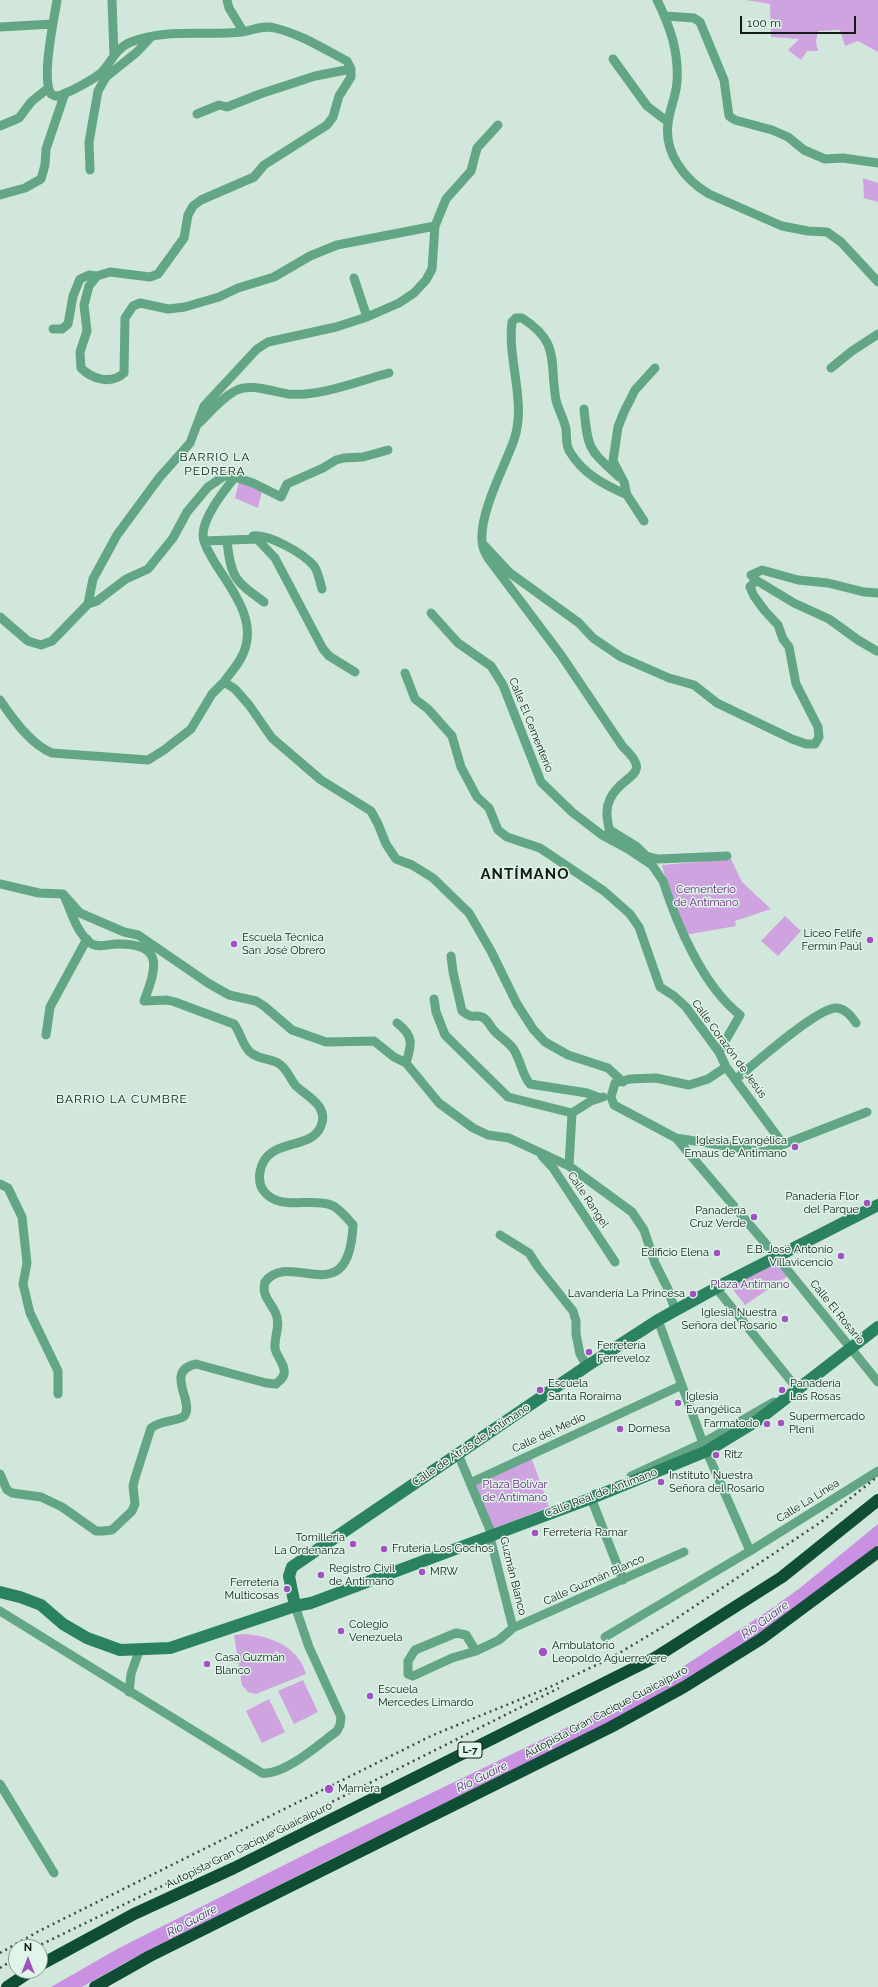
<!DOCTYPE html>
<meta charset="utf-8">
<style>
body{margin:0}
#map{position:relative;width:878px;height:1987px;overflow:hidden;background:#d2e7db;font-family:Raleway,sans-serif}
canvas{display:block}
.north{position:absolute;left:8px;top:1939px;width:40px;height:40px;box-sizing:border-box;background:#dff5e8;border:1px solid #8d9e94;border-radius:50%;rotate:0deg;font-size:11px;font-weight:700;line-height:16px;text-align:center;color:#131b17}
.north::after{content:'';display:block;margin:auto;width:14px;height:18px;background:#a151c1;clip-path:polygon(50% 0,100% 100%,50% 72%,0 100%)}
.scale{position:absolute;left:740px;top:16px;width:116px;height:18px;box-sizing:border-box;border:2px solid #131b17;border-top:0;padding-left:5px;font-size:12px;line-height:14px;white-space:nowrap;color:#131b17;-webkit-text-stroke:3px #dff5e8;paint-order:stroke}
</style>
<div id="map">
<canvas width="878" height="1987"></canvas>
<div class="north">N</div>
<div class="scale">100 m</div>
</div>
<script>
const context = document.querySelector('canvas').getContext('2d');
context.lineJoin = 'round';
function paint(path, color) { context.fillStyle = color; context.fill(path, 'evenodd'); }
function trace(path, color, width, dash) { context.strokeStyle = color; context.lineWidth = width; context.lineCap = dash ? 'butt' : 'round'; context.setLineDash(dash || []); context.stroke(path); }
function drawText(font, color, halo, rows, align = 'center') {
  context.font = font + ' Raleway,sans-serif'; context.lineWidth = 3; context.setLineDash([]); context.textBaseline = 'middle'; context.strokeStyle = halo; context.fillStyle = color; for (const [text, x, y, turn = 0] of rows) {
    context.save(); context.translate(x, y); context.rotate((+turn || 0) * Math.PI / 180); context.textAlign = isNaN(turn) ? turn : align; if (halo) context.strokeText(text, 0, 0); context.fillText(text, 0, 0); context.restore();
  }
}
paint(new Path2D(`
 M 746,0 L 878,0 L 878,52 L 858,41 L 845,46 L 840,30 L 818,31 L 816,42 L 818,51 L 807,51 L 801,60 L 788,50 L 799,39 L 771,37 L 770,4 Z
 M 863,178 L 878,183 L 878,202 L 864,198 Z
 M 239,481 L 262,491 L 258,508 L 235,498 Z
 M 731,859 L 742,882 L 771,909 L 735,921 L 736,926 L 685,935 L 672,903 L 662,865 Z
 M 785,916 L 801,931 L 778,956 L 761,941 Z
 M 777,1257 L 791,1274 L 745,1305 L 727,1282 Z
 M 530,1454 L 549,1507 L 490,1530 L 470,1483 Z
 M 245,1634 C 271,1636 299,1647 306,1674 L 256,1694 L 248,1692 L 242,1685 L 234,1635 Z
 M 303,1680 L 318,1712 L 294,1724 L 278,1691 Z
 M 269,1699 L 285,1732 L 262,1743 L 246,1711 Z`), '#cea3e0');
paint(new Path2D(`
 M 878,1524 L 878,1545 L 777,1624 L 636,1712 L 329,1860 L 126,1962 L 82,1987 L 51,1987 L 119,1948 L 322,1846 L 628,1698 L 681,1668 L 768,1611 L 800,1588 Z`), '#ca91e2');
trace(new Path2D(`
 M 57,0 C 54,20 41,78 51,94 C 52,94 54,96 56,96 C 64,96 96,78 102,72 C 111,62 117,47 131,42 C 166,28 205,36 242,32 C 254,30 263,25 275,28 C 300,34 324,49 347,61 L 351,69 L 351,77 L 339,96 L 333,117 L 327,125 L 264,165 L 254,177 L 201,200 L 193,206 L 188,215 L 184,238 L 158,274 L 150,277 L 110,272 L 97,276 L 89,286 L 84,305 L 87,331 L 80,352 L 81,368 C 92,379 111,385 124,373 L 125,318 L 133,306 L 140,303 L 168,309 L 185,307 L 219,297 L 238,288 L 274,277 L 310,256 L 337,245 L 435,226
 M 112,0 L 114,56
 M 227,0 L 229,8 L 243,31
 M 657,0 C 670,26 679,52 677,82 C 676,97 669,110 668,124 C 664,153 685,180 709,194 L 782,226 L 808,231 L 827,232 L 841,242 L 878,282
 M 665,16 L 694,18 L 700,22 L 724,80 L 729,116 L 735,120 L 772,130 L 788,137 L 804,150 L 825,159 L 843,158 L 878,163
 M 0,27 L 53,24
 M 613,59 L 647,106 L 668,122
 M 197,114 L 219,105 L 227,107 L 260,94 L 315,76 L 351,69
 M 0,126 L 19,118 L 31,102 L 47,89
 M 90,170 L 89,142 L 98,91 L 106,77 L 137,52 L 151,37
 M 0,195 L 25,188 L 41,179 L 45,165 L 46,149 L 65,93
 M 354,278 L 367,317
 M 53,329 L 62,329 L 68,324 L 73,296 L 80,279 L 89,275 L 97,276
 M 831,368 L 852,351 L 878,334
 M 584,409 C 588,451 589,449 619,477
 M 198,424 C 210,413 222,397 237,390 C 251,383 273,392 288,394 C 320,397 358,381 389,373
 M 235,477 L 253,483 L 281,497 L 287,484 L 323,468 L 336,460 L 344,458 L 363,457 L 388,450
 M 644,521 L 627,495 L 624,482 L 613,461 L 618,427 L 624,412 L 635,390 L 655,368
 M 253,536 C 269,534 303,553 314,566 C 318,571 320,582 322,589
 M 204,541 L 257,539 L 275,558 L 323,649 L 329,656 L 355,672
 M 227,541 C 231,578 235,581 264,602
 M 483,544 L 510,573 L 579,623 L 593,638 L 621,657 L 669,678 L 694,685 L 717,703 L 792,739 L 806,744 L 815,744 L 819,737 L 818,727 L 796,684 L 789,647 L 783,639 L 778,625 L 765,611 L 754,596 L 750,587 L 756,580 L 751,575 L 762,570 L 798,580 L 828,583 L 864,592 L 878,593
 M 756,580 L 794,603 L 829,619 L 858,640 L 877,651
 M 88,604 L 97,601 L 126,579 L 148,569 L 173,538 L 187,512 L 208,487 L 224,476 L 235,477 C 224,491 203,517 203,535 C 203,545 211,555 215,563 C 232,590 258,621 243,654 C 239,664 230,673 224,682
 M 431,613 L 458,643 L 491,666 L 503,685 L 541,782 L 572,812 L 602,835 L 628,849 L 652,865 L 663,881 C 677,925 703,986 740,1015 L 719,1052
 M 0,617 L 28,641 L 41,645 L 52,641 L 88,604 L 93,579 L 117,535 L 159,478 L 190,443 L 204,406 L 257,349 L 268,342 L 336,327 L 367,317 L 399,303 L 414,293 L 426,280 L 432,269 L 435,226 L 446,199 L 471,171 L 477,148 L 498,125
 M 405,673 L 415,699 L 428,709 L 452,736 L 461,767 L 477,797 L 489,808 L 498,830 L 507,837 L 540,848 L 604,891 L 630,914 L 639,927 L 660,987 L 674,996 L 686,1007 L 719,1052 L 726,1067 L 783,1144
 M 0,700 C 12,718 31,745 52,753 L 148,760 L 164,750 L 191,729 L 212,694 L 224,682 L 235,689 L 249,705 L 272,738 L 321,780 L 371,811 L 378,824 L 386,844 L 396,859 L 412,865 L 433,878 L 469,913 L 491,951 L 517,1004 L 533,1029 L 545,1042 L 568,1055 L 608,1068 L 623,1082
 M 610,830 L 636,846 L 646,856 L 658,859 L 727,856
 M 610,839 C 610,824 603,814 610,799 C 622,773 655,777 623,747 L 561,655 L 488,558 C 485,553 482,547 482,541 C 480,511 504,468 514,440 C 527,402 507,360 512,322 L 516,318 L 522,318 C 561,343 549,361 556,400 C 558,409 564,419 566,429 C 567,437 565,444 570,452 C 583,474 605,485 627,495
 M 0,884 L 39,893 L 63,894 L 80,913 L 124,932 L 138,935 L 208,983 L 229,995 L 256,1001 L 264,1006 L 292,1030 L 326,1042 L 374,1041 L 394,1057 L 406,1063 L 439,1103 L 473,1128 L 488,1135 L 509,1138 L 569,1166 L 632,1212 L 644,1230 L 655,1263 L 668,1289 L 675,1310
 M 451,956 L 453,972 L 462,1011 C 474,1020 472,1014 482,1017 C 487,1019 489,1024 492,1028 C 498,1037 509,1041 514,1050 C 521,1061 522,1075 530,1084 L 587,1093 L 600,1098
 M 434,999 L 436,1012 L 445,1035 L 508,1097 L 572,1113
 M 397,1023 C 414,1036 412,1044 406,1063
 M 46,1035 L 50,1007 L 87,939
 M 736,1079 C 753,1065 819,1006 837,1008 C 846,1009 851,1016 856,1023
 M 611,1097 L 614,1105 L 676,1138 L 777,1257 L 878,1382
 M 611,1097 L 615,1083 L 630,1079 L 656,1078 L 689,1085 L 708,1079 L 726,1067
 M 676,1138 L 764,1152 L 867,1112
 M 542,1156 L 553,1168 L 615,1262
 M 569,1166 L 572,1113 L 591,1101 L 603,1097
 M 0,1184 L 8,1188 L 22,1217 L 27,1263 L 23,1284 L 30,1313 L 58,1371 L 58,1394
 M 500,1235 L 529,1253 L 538,1267 L 573,1311 L 576,1321 L 576,1334 L 580,1354 L 587,1366
 M 716,1288 L 795,1386
 M 658,1320 L 703,1443 L 750,1551
 M 458,1454 L 490,1530 L 491,1541 L 513,1628
 M 0,1474 L 7,1490 L 12,1493 L 41,1497 L 62,1507 L 96,1531 L 103,1531 L 112,1530 L 132,1511 L 135,1504 L 133,1486 L 135,1478 L 151,1428 C 160,1420 182,1421 185,1415 C 194,1401 164,1371 196,1364 L 266,1383 L 276,1384 C 279,1381 283,1379 284,1374 C 286,1365 276,1356 275,1348 C 274,1336 281,1325 276,1314 C 271,1302 261,1296 265,1282 C 290,1248 349,1315 353,1225 C 348,1219 339,1208 331,1205 C 310,1197 278,1212 263,1190 C 259,1184 259,1178 260,1172 C 266,1136 311,1152 321,1126 C 329,1106 308,1097 296,1086 C 289,1078 288,1069 278,1063 C 268,1058 257,1059 250,1052 C 242,1045 241,1033 234,1024 L 175,1002 L 167,1000 L 144,1001 C 157,967 164,943 117,944 C 109,944 99,948 92,944 C 76,934 71,909 63,894
 M 631,1476 L 703,1443 L 774,1402
 M 470,1483 L 682,1385
 M 595,1494 L 592,1498 L 593,1503 L 623,1580
 M 0,1611 L 262,1773 C 284,1776 319,1744 337,1731 L 340,1725 L 341,1717 L 309,1647 L 295,1606
 M 605,1637 L 750,1551 L 878,1471
 M 476,1651 L 466,1635 L 456,1633 L 415,1650 L 408,1661 L 408,1674 L 413,1676 L 452,1658 L 476,1651 L 499,1640 L 513,1628 L 684,1552
 M 129,1692 L 131,1674 L 139,1651
 M 0,1784 L 54,1873`), '#63a685', 9);
trace(new Path2D(`
 M 0,1592 L 20,1597 L 41,1605 L 63,1624 L 87,1638 L 120,1650 L 170,1648 L 295,1606 L 311,1603 L 592,1498 L 707,1451 L 758,1420 L 878,1327
 M 295,1606 L 289,1576 L 292,1567 L 587,1366 L 658,1320 L 727,1282 L 878,1205`), '#2a835e', 12);
trace(new Path2D(`
 M 40,1965 L 134,1914 L 234,1868 L 656,1657 L 782,1577 L 878,1500
 M 7,1987 L 31,1971
 M 95,1987 L 150,1956 L 611,1727 L 684,1687 L 761,1639 L 878,1552`), '#0f4e35', 12);
trace(new Path2D(`
 M 36,1947 L 224,1856 L 559,1688
 M 0,1953 L 39,1931 L 433,1735 L 548,1688 L 611,1658 L 671,1622 L 821,1522 L 878,1476
 M 0,1968 L 16,1958`), '#414c46', 2.5, [2, 4]);
for (const [x, y, r, color] of [
 [870,940,4,"#a151c1"],
 [234,944,4,"#a151c1"],
 [795,1147,4,"#a151c1"],
 [867,1203,4,"#a151c1"],
 [754,1217,4,"#a151c1"],
 [717,1253,4,"#a151c1"],
 [841,1256,4,"#a151c1"],
 [693,1294,4,"#a151c1"],
 [785,1319,4,"#a151c1"],
 [589,1352,4,"#a151c1"],
 [540,1390,4,"#a151c1"],
 [782,1390,4,"#a151c1"],
 [678,1403,4,"#a151c1"],
 [781,1423,4,"#a151c1"],
 [767,1424,4,"#a151c1"],
 [620,1429,4,"#a151c1"],
 [716,1455,4,"#a151c1"],
 [661,1482,4,"#a151c1"],
 [535,1533,4,"#a151c1"],
 [353,1544,4,"#a151c1"],
 [384,1549,4,"#a151c1"],
 [422,1572,4,"#a151c1"],
 [321,1575,4,"#a151c1"],
 [287,1589,4,"#a151c1"],
 [341,1631,4,"#a151c1"],
 [543,1652,5,"#a151c1"],
 [207,1664,4,"#a151c1"],
 [370,1696,4,"#a151c1"],
 [329,1789,5,"#a151c1"]
]) { const dot = new Path2D(); dot.arc(x, y, r, 0, 2 * Math.PI); context.fillStyle = color; context.fill(dot); trace(dot, '#dff5e8', 1.5); }
for (const [x, y, w] of [
 [470,1750,24]
]) { const box = new Path2D(); box.roundRect(x - w / 2, y - 8, w, 16, 3); context.fillStyle = '#dff5e8'; context.fill(box); trace(box, '#131b17', 1); }
drawText('bold 10px', '#131b17', null, [
 ["L-7",470,1750]
]);
drawText('11px', '#131b17', '#dff5e8', [
 ["Calle El Cementerio",531,725,68],
 ["Calle Corazón de Jesús",729,1049,54],
 ["Calle Rangel",588,1200,56],
 ["Calle El Rosario",837,1312,51],
 ["Calle del Medio",549,1433,-25],
 ["Calle de Atrás de Antímano",471,1445,-34],
 ["Calle Real de Antímano",601,1493,-21],
 ["Calle La Línea",808,1501,-32],
 ["Guzmán Blanco",513,1576,76],
 ["Calle Guzmán Blanco",594,1580,-24],
 ["Autopista Gran Cacique Guaicaipuro",606,1712,-28],
 ["Autopista Gran Cacique Guaicaipuro",249,1845,-26]
]);
drawText('11px', '#682282', '#dff5e8', [
 ["Cementerio",706,890],
 ["de Antímano",706,903],
 ["Plaza Antímano",750,1285],
 ["Plaza Bolívar",515,1485],
 ["de Antímano",515,1498]
]);
drawText('11px', '#131b17', '#dff5e8', [
 ["Liceo Felife",862,934,"right"],
 ["Fermín Paúl",862,947,"right"],
 ["Escuela Técnica",242,938],
 ["San José Obrero",242,951],
 ["Iglesia Evangélica",787,1141,"right"],
 ["Emaus de Antimano",787,1154,"right"],
 ["Panadería Flor",859,1197,"right"],
 ["del Parque",859,1210,"right"],
 ["Panadería",746,1211,"right"],
 ["Cruz Verde",746,1224,"right"],
 ["E.B. José Antonio",833,1250,"right"],
 ["Villavicencio",833,1263,"right"],
 ["Edificio Elena",709,1253,"right"],
 ["Lavandería La Princesa",685,1294,"right"],
 ["Iglesia Nuestra",777,1313,"right"],
 ["Señora del Rosario",777,1326,"right"],
 ["Ferretería",597,1346],
 ["Ferreveloz",597,1359],
 ["Escuela",548,1384],
 ["Santa Roraima",548,1397],
 ["Panadería",790,1384],
 ["Las Rosas",790,1397],
 ["Iglesia",686,1397],
 ["Evangélica",686,1410],
 ["Supermercado",789,1417],
 ["Pleni",789,1430],
 ["Farmatodo",759,1424,"right"],
 ["Domesa",628,1429],
 ["Ritz",724,1455],
 ["Instituto Nuestra",669,1476],
 ["Señora del Rosario",669,1489],
 ["Ferretería Ramar",543,1533],
 ["Tornilleria",345,1538,"right"],
 ["La Ordenanza",345,1551,"right"],
 ["Frutería Los Gochos",392,1549],
 ["Registro Civil",329,1569],
 ["de Antimano",329,1582],
 ["MRW",430,1572],
 ["Ferretería",279,1583,"right"],
 ["Multicosas",279,1596,"right"],
 ["Colegio",349,1625],
 ["Venezuela",349,1638],
 ["Ambulatorio",552,1646],
 ["Leopoldo Aguerrevere",552,1659],
 ["Casa Guzmán",215,1658],
 ["Blanco",215,1671],
 ["Escuela",378,1690],
 ["Mercedes Limardo",378,1703],
 ["Mamera",338,1789]
], 'left');
context.letterSpacing = '1px';
drawText('12px', '#131b17', '#dff5e8', [
 ["BARRIO LA",215,457],
 ["PEDRERA",215,471],
 ["BARRIO LA CUMBRE",122,1099]
]);
context.letterSpacing = '0px';
drawText('italic 12px', '#692382', '#dff5e8', [
 ["Río Guaire",765,1620,-36],
 ["Río Guaire",482,1777,-26],
 ["Río Guaire",192,1921,-28]
]);
context.letterSpacing = '1px';
drawText('bold 15px', '#131b17', '#dff5e8', [
 ["ANTÍMANO",525,874]
]);
context.letterSpacing = '0px';
</script>
